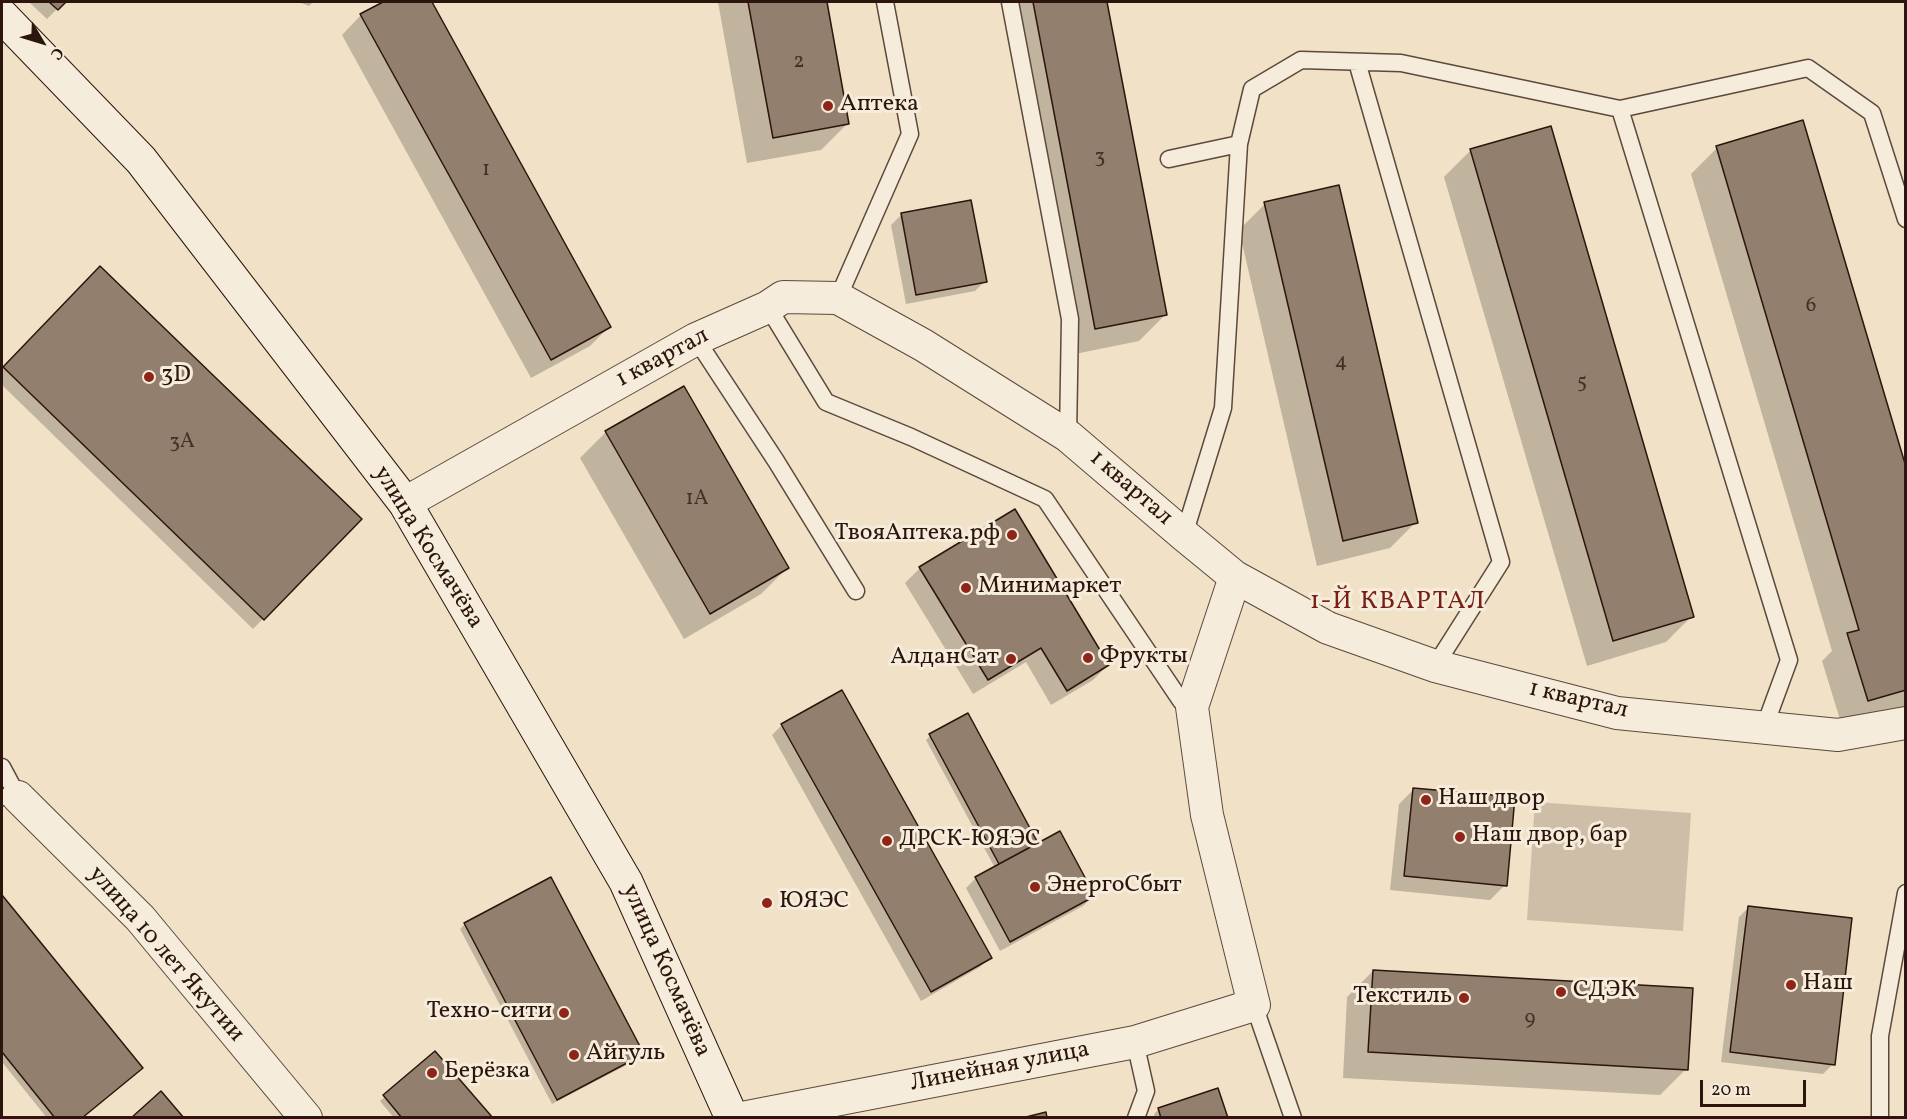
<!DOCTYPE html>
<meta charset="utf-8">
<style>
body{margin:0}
#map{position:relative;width:1907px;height:1119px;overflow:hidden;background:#f0e1c7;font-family:Vollkorn,serif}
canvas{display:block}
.frame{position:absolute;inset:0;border:3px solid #2c150c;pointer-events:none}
.north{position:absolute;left:12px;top:12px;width:60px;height:60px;-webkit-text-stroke:4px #f5ecdb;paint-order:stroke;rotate:128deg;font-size:16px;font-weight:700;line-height:24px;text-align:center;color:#2c150c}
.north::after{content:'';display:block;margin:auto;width:21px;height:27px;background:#2c150c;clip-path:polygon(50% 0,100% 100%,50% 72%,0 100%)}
.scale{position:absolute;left:1700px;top:1080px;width:106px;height:27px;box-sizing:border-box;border:3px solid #2c150c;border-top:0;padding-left:8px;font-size:18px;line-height:21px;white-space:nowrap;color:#2c150c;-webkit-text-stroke:4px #f5ecdb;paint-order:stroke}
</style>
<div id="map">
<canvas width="1907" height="1119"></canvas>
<div class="frame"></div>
<div class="north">С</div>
<div class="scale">20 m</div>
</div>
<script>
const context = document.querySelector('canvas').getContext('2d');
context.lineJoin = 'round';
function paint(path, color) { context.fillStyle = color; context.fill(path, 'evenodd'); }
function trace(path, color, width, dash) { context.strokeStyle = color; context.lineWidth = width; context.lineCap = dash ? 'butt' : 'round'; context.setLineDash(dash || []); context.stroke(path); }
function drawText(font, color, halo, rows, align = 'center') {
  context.font = font + ' Vollkorn,serif'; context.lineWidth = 6; context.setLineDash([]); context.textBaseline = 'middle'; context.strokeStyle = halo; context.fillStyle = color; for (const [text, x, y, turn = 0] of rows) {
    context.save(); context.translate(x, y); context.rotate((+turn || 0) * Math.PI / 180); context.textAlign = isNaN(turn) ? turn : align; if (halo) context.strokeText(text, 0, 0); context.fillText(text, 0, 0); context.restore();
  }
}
paint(new Path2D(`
 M 1535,802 L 1691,813 L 1683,931 L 1527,920 Z`), '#cfbea7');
paint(new Path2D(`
 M 29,2 L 64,2 L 47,19 Z
 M 299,2 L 313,2 L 309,6 Z
 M 386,2 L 430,2 L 609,327 L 590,346 L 531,378 L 342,35 L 361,15 Z
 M 718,2 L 825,2 L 847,124 L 821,150 L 747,163 Z
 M 1002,2 L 1106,2 L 1165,315 L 1139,341 L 1070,355 Z
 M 1550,128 L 1692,616 L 1666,642 L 1587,666 L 1444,177 L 1470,151 Z
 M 1717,148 L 1906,473 L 1906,707 L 1842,726 L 1822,661 L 1832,651 L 1691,174 Z
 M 1265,204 L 1416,522 L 1390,548 L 1317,566 L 1239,230 Z
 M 901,215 L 985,281 L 975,291 L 906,304 L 891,225 Z
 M 100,268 L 360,519 L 253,629 L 2,385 L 2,370 Z
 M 683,388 L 787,568 L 761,594 L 684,639 L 580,458 L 606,432 Z
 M 920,568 L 1108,665 L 1093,680 L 1051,705 L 1026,662 L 973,694 L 905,583 Z
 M 782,725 L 990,957 L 980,967 L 921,1001 L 772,735 Z
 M 930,736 L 1038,845 L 1093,896 L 1083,906 L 1000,951 L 966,888 L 976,878 L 995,868 L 926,740 Z
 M 1414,789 L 1505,885 L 1490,900 L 1390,890 L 1399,804 Z
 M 2,898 L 141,1068 L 81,1118 L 47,1118 L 2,1062 Z
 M 1749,907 L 1833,1064 L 1823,1074 L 1721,1062 L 1739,917 Z
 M 465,924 L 642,1054 L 638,1059 L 552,1104 L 460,929 Z
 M 1373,971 L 1686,1069 L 1660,1095 L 1343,1078 L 1347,997 Z
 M 435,1053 L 491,1118 L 394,1118 L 380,1101 Z
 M 1159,1109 L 1227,1118 L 1155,1118 L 1154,1114 Z`), '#0003');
const building = new Path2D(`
 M 49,2 L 66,2 L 58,10 Z
 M 383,2 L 432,2 L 611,327 L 551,360 L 360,14 Z
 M 748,2 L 827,2 L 849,124 L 773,138 Z
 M 1033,2 L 1107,2 L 1167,315 L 1095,329 Z
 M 1803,120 L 1906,467 L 1906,690 L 1868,701 L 1847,633 L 1859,630 L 1716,146 Z
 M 1551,126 L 1694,617 L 1613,641 L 1470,149 Z
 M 1339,185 L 1418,523 L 1343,541 L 1264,202 Z
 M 971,200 L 987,282 L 916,295 L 901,213 Z
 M 100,266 L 362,519 L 264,620 L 3,367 Z
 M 684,386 L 789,568 L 710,614 L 605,431 Z
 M 1015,509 L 1109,665 L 1067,691 L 1041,648 L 988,680 L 919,567 Z
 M 842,690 L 992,958 L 931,992 L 781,724 Z
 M 968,713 L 1038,843 L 999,864 L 929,734 Z
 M 1413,788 L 1515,797 L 1507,886 L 1404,876 Z
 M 1060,831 L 1095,896 L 1010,942 L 975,877 Z
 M 551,877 L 644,1054 L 557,1100 L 464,923 Z
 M 2,895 L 143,1068 L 82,1118 L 55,1118 L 2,1052 Z
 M 1748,906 L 1852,918 L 1835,1065 L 1730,1052 Z
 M 1373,970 L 1693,988 L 1688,1070 L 1368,1052 Z
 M 435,1051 L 493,1118 L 402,1118 L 383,1095 Z
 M 1218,1088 L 1228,1118 L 1161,1118 L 1158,1108 Z
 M 161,1091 L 184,1118 L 131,1118 Z
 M 1046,1112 L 1047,1118 L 1022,1118 Z`);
paint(building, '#927f6d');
trace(building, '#2c150c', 1.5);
const service = new Path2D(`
 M 1010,2 L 1070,319 L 1068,436
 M 1357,62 L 1501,562 L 1435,666
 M 1620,109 L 1789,660 L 1764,728
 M 1239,144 L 1252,89 L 1301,60 L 1401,63 L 1620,109 L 1808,68 L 1872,113 L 1906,219
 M 1169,159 L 1239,144 L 1223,408 L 1184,535
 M 838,298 L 910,134 L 885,2
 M 768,307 L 826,402 L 911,437 L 1045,499 L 1181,701 L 1192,707
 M 696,339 L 776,461 L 856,591
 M 2,767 L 18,797 L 2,797
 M 1254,1005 L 1293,1118
 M 1135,1042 L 1146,1091 L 1136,1118
 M 1880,1118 L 1880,1036 L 1906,893`);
const minor = new Path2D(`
 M 405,503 L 696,339 L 768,307 L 783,297 L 838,298 L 923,345 L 1068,436 L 1184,535 L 1235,577 L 1328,628 L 1435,666 L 1617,713 L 1838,735 L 1906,723
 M 18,797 L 140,918 L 306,1118
 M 742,1118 L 1135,1042 L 1254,1005 L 1207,815 L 1192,707 L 1235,577`);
const secondary = new Path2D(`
 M 2,16 L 141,160 L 405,503 L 626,882 L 732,1118`);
trace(service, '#5d483b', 19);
trace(minor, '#5d483b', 34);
trace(secondary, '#2c150c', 35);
trace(service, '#f5ecdb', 16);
trace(minor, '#f5ecdb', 32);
trace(secondary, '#f5ecdb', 33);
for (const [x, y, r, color] of [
 [828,106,6,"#8f2418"],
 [149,377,6,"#8f2418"],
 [1012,535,6,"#8f2418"],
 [966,588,6,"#8f2418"],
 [1088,658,6,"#8f2418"],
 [1011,659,6,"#8f2418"],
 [1426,800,6,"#8f2418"],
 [1460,837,6,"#8f2418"],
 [887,841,6,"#8f2418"],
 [1035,887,6,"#8f2418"],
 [767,903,6,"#8f2418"],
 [1791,985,6,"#8f2418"],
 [1561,992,6,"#8f2418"],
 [1464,998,6,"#8f2418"],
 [564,1013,6,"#8f2418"],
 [574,1055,6,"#8f2418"],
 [432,1073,6,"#8f2418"]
]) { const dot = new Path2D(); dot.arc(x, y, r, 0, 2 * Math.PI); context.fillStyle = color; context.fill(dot); trace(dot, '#f5ecdb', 2); }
drawText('21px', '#463024', null, [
 ["2",799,63],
 ["3",1100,158],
 ["1",486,171],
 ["6",1811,307],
 ["4",1341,363],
 ["5",1582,383],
 ["3А",182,443],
 ["1А",697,500],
 ["9",1530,1020]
]);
drawText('24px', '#2c150c', '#f5ecdb', [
 ["Аптека",840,106],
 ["3D",161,377],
 ["ТвояАптека.рф",1000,535,"right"],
 ["Минимаркет",978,588],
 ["Фрукты",1100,658],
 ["АлданСат",999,659,"right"],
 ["Наш двор",1438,800],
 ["Наш двор, бар",1472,837],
 ["ДРСК-ЮЯЭС",899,841],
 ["ЭнергоСбыт",1047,887],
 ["ЮЯЭС",779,903],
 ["Наш",1803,985],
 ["СДЭК",1573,992],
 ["Текстиль",1452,998,"right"],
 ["Техно-сити",552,1013,"right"],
 ["Айгуль",586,1055],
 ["Берёзка",444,1073]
], 'left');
drawText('24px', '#2c150c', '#f5ecdb', [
 ["1 квартал",663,359,-28],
 ["1 квартал",1130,489,41],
 ["улица Космачёва",427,548,58],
 ["1 квартал",1578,701,13],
 ["улица 10 лет Якутии",165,955,49],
 ["улица Космачёва",665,971,66],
 ["Линейная улица",1000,1068,-11]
]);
context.letterSpacing = '1.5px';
drawText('26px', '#7a1f14', '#f5ecdb', [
 ["1-Й КВАРТАЛ",1398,603]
]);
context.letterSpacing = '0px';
</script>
